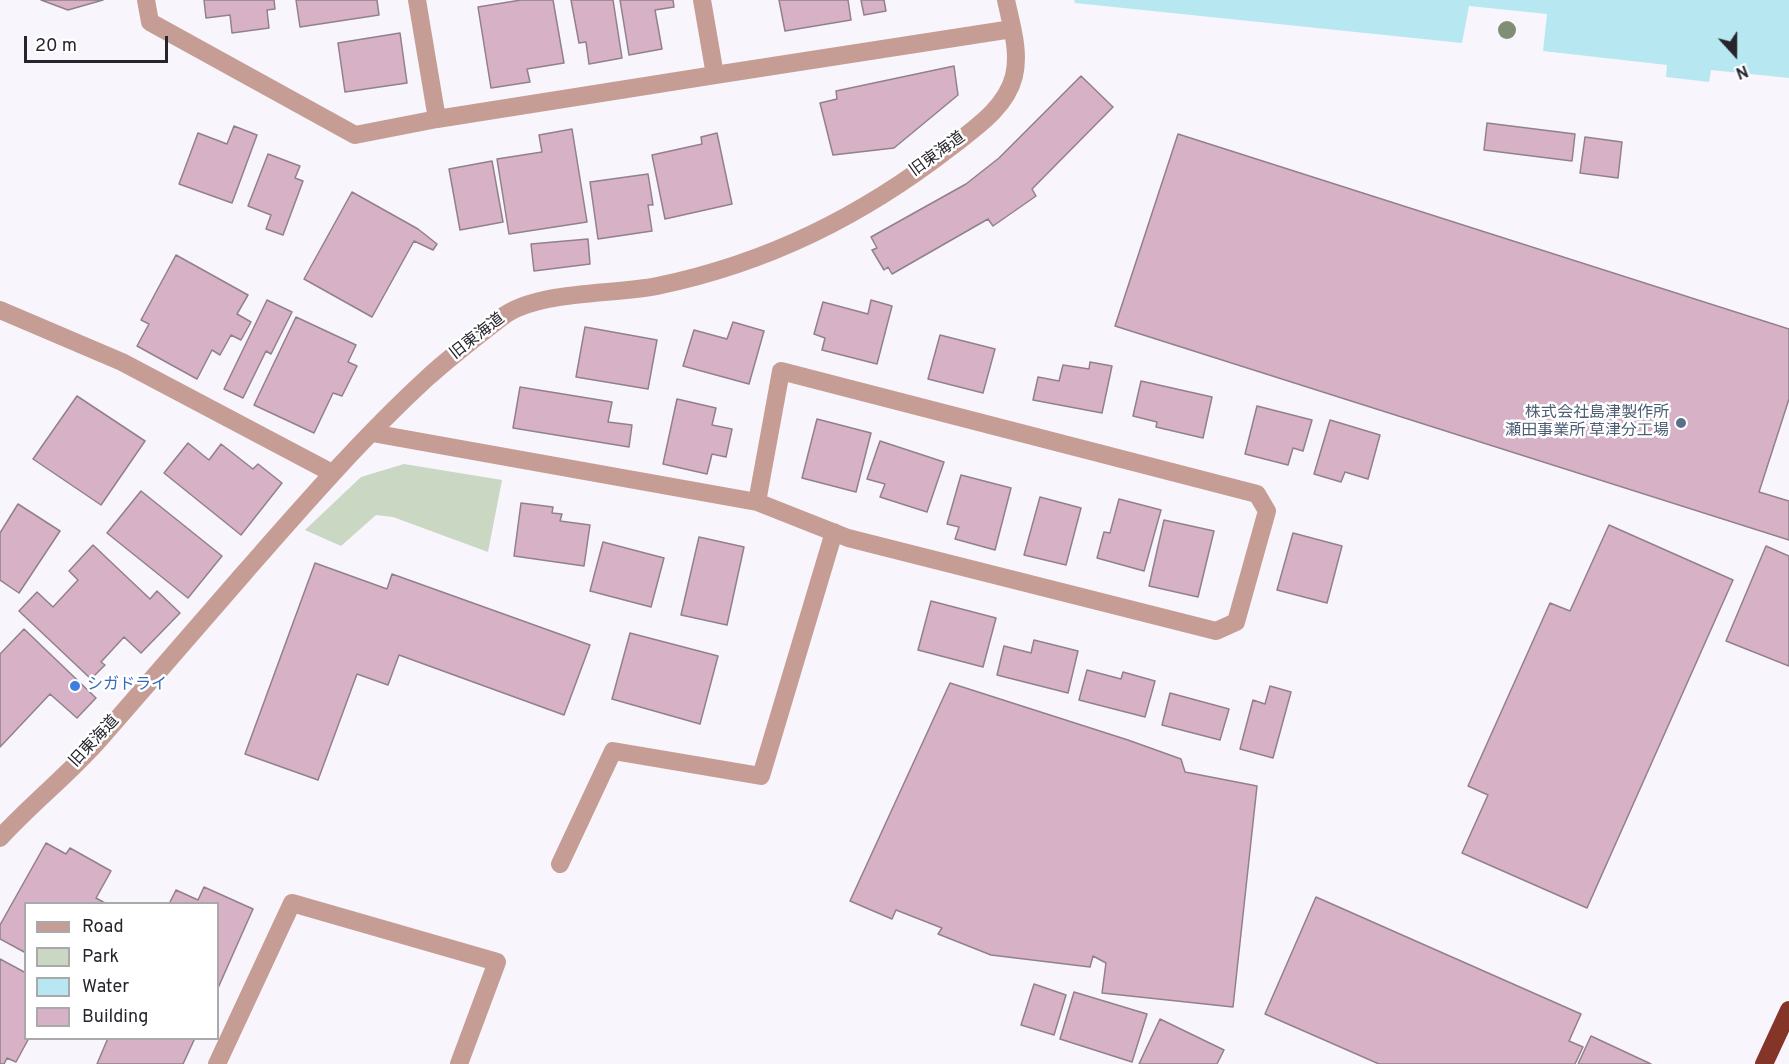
<!DOCTYPE html>
<meta charset="utf-8">
<style>
body{margin:0}
#map{position:relative;width:1789px;height:1064px;overflow:hidden;background:#f8f5fd;font-family:Overpass,sans-serif}
canvas{display:block}
.legend{position:absolute;left:24px;top:902px;width:195px;height:138px;box-sizing:border-box;background:#fff;border:2px solid #a9a8ab;margin:0;padding:8px 10px;list-style:none;font-size:18px;color:#27252c}
.legend li{display:flex;align-items:center;gap:12px;height:30px}
.legend b{width:30px;border:2px solid #a9a8ab}
.north{position:absolute;left:1705px;top:24px;width:60px;height:60px;-webkit-text-stroke:4px #fff;paint-order:stroke;rotate:159deg;font-size:16px;font-weight:700;line-height:24px;text-align:center;color:#27252c}
.north::after{content:'';display:block;margin:auto;width:21px;height:27px;background:#27252c;clip-path:polygon(50% 0,100% 100%,50% 72%,0 100%)}
.scale{position:absolute;left:24px;top:36px;width:144px;height:27px;box-sizing:border-box;border:3px solid #27252c;border-top:0;padding-left:8px;font-size:18px;line-height:21px;white-space:nowrap;color:#27252c;-webkit-text-stroke:4px #fff;paint-order:stroke}
</style>
<div id="map">
<canvas width="1789" height="1064"></canvas>
<ul class="legend">
<li><b style="height:8px;background:#c69d95"></b>Road</li>
<li><b style="height:16px;background:#cad7c3"></b>Park</li>
<li><b style="height:16px;background:#b7e8f2"></b>Water</li>
<li><b style="height:16px;background:#d7b1c6"></b>Building</li>
</ul>
<div class="north">N</div>
<div class="scale">20 m</div>
</div>
<script>
const context = document.querySelector('canvas').getContext('2d');
context.lineJoin = 'round';
function paint(path, color) { context.fillStyle = color; context.fill(path, 'evenodd'); }
function trace(path, color, width, dash) { context.strokeStyle = color; context.lineWidth = width; context.lineCap = dash ? 'butt' : 'round'; context.setLineDash(dash || []); context.stroke(path); }
function drawText(font, color, halo, rows, align = 'center') {
  context.font = font + ' Overpass,"Noto Sans JP",sans-serif'; context.lineWidth = 5; context.setLineDash([]); context.textBaseline = 'middle'; context.strokeStyle = halo; context.fillStyle = color; for (const [text, x, y, turn = 0] of rows) {
    context.save(); context.translate(x, y); context.rotate((+turn || 0) * Math.PI / 180); context.textAlign = isNaN(turn) ? turn : align; if (halo) context.strokeText(text, 0, 0); context.fillText(text, 0, 0); context.restore();
  }
}
paint(new Path2D(`
 M 404,464 L 502,480 L 488,552 L 393,517 L 376,515 L 341,546 L 305,530 L 361,477 Z`), '#cad7c3');
paint(new Path2D(`
 M 1074,0 L 1789,0 L 1789,78 L 1711,70 L 1709,82 L 1666,77 L 1667,65 L 1543,51 L 1547,14 L 1469,6 L 1462,43 L 1075,3 Z`), '#b7e8f2');
const building = new Path2D(`
 M 41,0 L 103,0 L 68,10 Z
 M 204,0 L 274,0 L 275,9 L 267,10 L 269,28 L 232,33 L 230,15 L 206,18 Z
 M 296,0 L 377,0 L 379,15 L 300,27 Z
 M 521,0 L 553,0 L 564,63 L 527,69 L 530,82 L 491,88 L 478,7 Z
 M 571,0 L 613,0 L 622,58 L 589,64 L 586,42 L 579,43 Z
 M 620,0 L 673,0 L 674,7 L 655,10 L 662,49 L 629,55 Z
 M 779,0 L 848,0 L 851,20 L 785,31 Z
 M 861,0 L 884,0 L 886,11 L 864,15 Z
 M 400,33 L 407,83 L 345,92 L 338,43 Z
 M 954,66 L 958,95 L 894,148 L 833,155 L 820,103 L 837,99 L 836,91 Z
 M 1081,76 L 1113,107 L 1032,189 L 1036,196 L 993,226 L 988,219 L 892,274 L 888,267 L 884,270 L 872,250 L 877,248 L 871,237 L 966,184 L 999,158 Z
 M 1487,123 L 1575,134 L 1572,161 L 1484,150 Z
 M 234,126 L 257,135 L 232,203 L 179,184 L 198,133 L 227,144 Z
 M 572,129 L 587,222 L 509,234 L 497,159 L 542,152 L 539,135 Z
 M 717,133 L 732,204 L 665,219 L 652,155 L 702,144 L 701,137 Z
 M 1178,134 L 1789,329 L 1789,399 L 1759,492 L 1789,501 L 1789,540 L 1115,326 Z
 M 1585,137 L 1622,142 L 1618,178 L 1580,173 Z
 M 268,154 L 300,166 L 295,178 L 303,181 L 283,235 L 266,229 L 271,215 L 248,206 Z
 M 492,161 L 503,222 L 460,230 L 449,169 Z
 M 648,174 L 653,205 L 648,205 L 652,231 L 598,239 L 590,182 Z
 M 352,192 L 418,229 L 437,244 L 433,250 L 414,241 L 372,317 L 304,279 Z
 M 588,239 L 590,264 L 534,271 L 531,244 Z
 M 176,255 L 248,295 L 237,314 L 251,322 L 241,340 L 231,335 L 220,355 L 212,350 L 197,379 L 137,346 L 149,324 L 141,320 Z
 M 267,300 L 292,312 L 271,354 L 266,351 L 243,398 L 224,389 Z
 M 871,300 L 892,306 L 877,364 L 822,350 L 825,338 L 814,334 L 823,302 L 868,314 Z
 M 296,317 L 356,345 L 348,362 L 357,366 L 342,396 L 333,393 L 314,433 L 254,405 Z
 M 733,322 L 764,331 L 749,384 L 683,366 L 694,330 L 727,339 Z
 M 585,327 L 657,340 L 648,389 L 576,377 Z
 M 940,335 L 995,349 L 983,393 L 928,379 Z
 M 1090,362 L 1112,366 L 1102,413 L 1033,400 L 1038,377 L 1059,381 L 1063,365 L 1089,369 Z
 M 1141,381 L 1212,397 L 1203,438 L 1156,427 L 1157,422 L 1133,416 Z
 M 520,387 L 612,402 L 608,422 L 632,425 L 629,447 L 513,428 Z
 M 77,396 L 145,441 L 101,505 L 33,459 Z
 M 677,399 L 716,408 L 712,425 L 732,429 L 726,457 L 712,454 L 707,474 L 663,464 Z
 M 1257,406 L 1312,420 L 1303,451 L 1293,448 L 1288,465 L 1245,454 Z
 M 817,419 L 871,433 L 856,492 L 802,478 Z
 M 1330,420 L 1380,435 L 1368,479 L 1345,472 L 1341,482 L 1314,474 Z
 M 880,441 L 944,462 L 927,512 L 880,497 L 885,484 L 867,479 Z
 M 188,443 L 209,460 L 221,444 L 253,469 L 258,464 L 282,483 L 241,535 L 164,473 Z
 M 961,475 L 1011,488 L 995,550 L 955,539 L 959,527 L 947,524 Z
 M 141,491 L 222,556 L 188,598 L 107,533 Z
 M 1040,497 L 1081,508 L 1066,565 L 1024,555 Z
 M 1119,499 L 1161,510 L 1144,571 L 1097,558 L 1104,532 L 1110,533 Z
 M 521,503 L 553,507 L 552,513 L 562,514 L 560,521 L 590,525 L 584,566 L 514,556 Z
 M 18,504 L 60,531 L 19,593 L 0,580 L 0,533 Z
 M 1164,520 L 1214,531 L 1198,597 L 1149,586 Z
 M 1609,525 L 1733,580 L 1587,908 L 1462,853 L 1488,795 L 1468,786 L 1550,603 L 1570,611 Z
 M 1293,533 L 1342,546 L 1327,603 L 1277,590 Z
 M 699,537 L 744,547 L 727,625 L 681,615 Z
 M 603,542 L 664,558 L 651,607 L 590,591 Z
 M 93,545 L 150,599 L 157,591 L 180,613 L 141,653 L 124,637 L 101,662 L 105,665 L 91,679 L 19,611 L 37,592 L 53,607 L 78,580 L 69,571 Z
 M 1766,546 L 1789,556 L 1789,666 L 1726,641 Z
 M 315,563 L 387,589 L 392,574 L 590,645 L 564,715 L 399,655 L 388,685 L 357,674 L 318,780 L 245,754 Z
 M 931,601 L 996,618 L 983,667 L 918,650 Z
 M 24,629 L 96,698 L 77,718 L 50,694 L 0,747 L 0,654 Z
 M 630,633 L 718,656 L 700,724 L 612,699 Z
 M 1034,640 L 1078,651 L 1068,693 L 997,675 L 1004,646 L 1031,653 Z
 M 1087,670 L 1121,679 L 1123,672 L 1155,681 L 1145,717 L 1079,700 Z
 M 950,683 L 1128,740 L 1181,759 L 1185,772 L 1257,786 L 1233,1007 L 1102,993 L 1106,963 L 1093,956 L 1090,967 L 991,955 L 938,934 L 942,928 L 896,910 L 892,919 L 850,901 Z
 M 1270,686 L 1291,692 L 1273,758 L 1240,749 L 1253,700 L 1265,704 Z
 M 1170,693 L 1229,709 L 1220,740 L 1162,725 Z
 M 46,843 L 66,854 L 70,848 L 111,871 L 96,898 L 105,903 L 26,904 L 26,953 L 0,939 L 0,925 Z
 M 204,887 L 253,909 L 218,988 L 218,904 L 169,904 L 176,890 L 198,900 Z
 M 1316,897 L 1581,1014 L 1569,1041 L 1583,1047 L 1575,1064 L 1379,1064 L 1265,1014 Z
 M 0,959 L 26,973 L 26,1038 L 29,1038 L 16,1062 L 7,1058 L 4,1064 L 0,1064 Z
 M 1034,984 L 1066,995 L 1054,1035 L 1021,1025 Z
 M 1074,992 L 1147,1014 L 1132,1062 L 1060,1039 Z
 M 1160,1019 L 1224,1050 L 1217,1064 L 1139,1064 Z
 M 1591,1036 L 1651,1064 L 1578,1064 Z
 M 108,1038 L 195,1038 L 183,1064 L 97,1064 Z`);
paint(building, '#d7b1c6');
trace(building, '#92808a', 1.5);
trace(new Path2D(`
 M 146,0 L 150,22 L 355,135 L 437,119 L 715,75 L 1012,29
 M 417,0 L 437,119
 M 702,0 L 715,75
 M 0,310 L 122,362 L 332,473
 M 372,433 L 757,502 L 848,538 L 1216,631 L 1236,622 L 1267,511 L 1257,494 L 781,371 L 757,502
 M 0,838 C 31,804 68,775 99,740 C 148,684 196,628 245,572 C 303,506 361,439 426,379 C 450,357 476,337 502,317 C 538,290 613,295 657,286 C 768,263 862,216 951,147 C 975,128 1006,108 1014,76 C 1020,51 1011,24 1006,0
 M 560,864 L 613,751 L 761,776 L 834,532
 M 217,1064 L 292,903 L 497,962 L 459,1064`), '#c69d95', 18);
trace(new Path2D(`
 M 1764,1064 L 1789,1010`), '#843527', 18);
context.fillStyle = '#808e75';
for (const [x, y] of [
 [1507,30]
]) { context.beginPath(); context.arc(x, y, 9, 0, 2 * Math.PI); context.fill(); }
for (const [x, y, r, color] of [
 [1681,423,6,"#5c6f8a"],
 [75,686,6,"#3f7fe0"]
]) { const dot = new Path2D(); dot.arc(x, y, r, 0, 2 * Math.PI); context.fillStyle = color; context.fill(dot); trace(dot, '#fff', 2); }
drawText('16px', '#27252c', '#fff', [
 ["旧東海道",938,155,-36],
 ["旧東海道",478,337,-38],
 ["旧東海道",95,742,-47]
]);
drawText('16px', '#4e5e75', '#fff', [
 ["株式会社島津製作所",1669,414],
 ["瀬田事業所 草津分工場",1669,432]
], 'right');
drawText('16px', '#366cbe', '#fff', [
 ["シガドライ",87,686]
], 'left');
</script>
